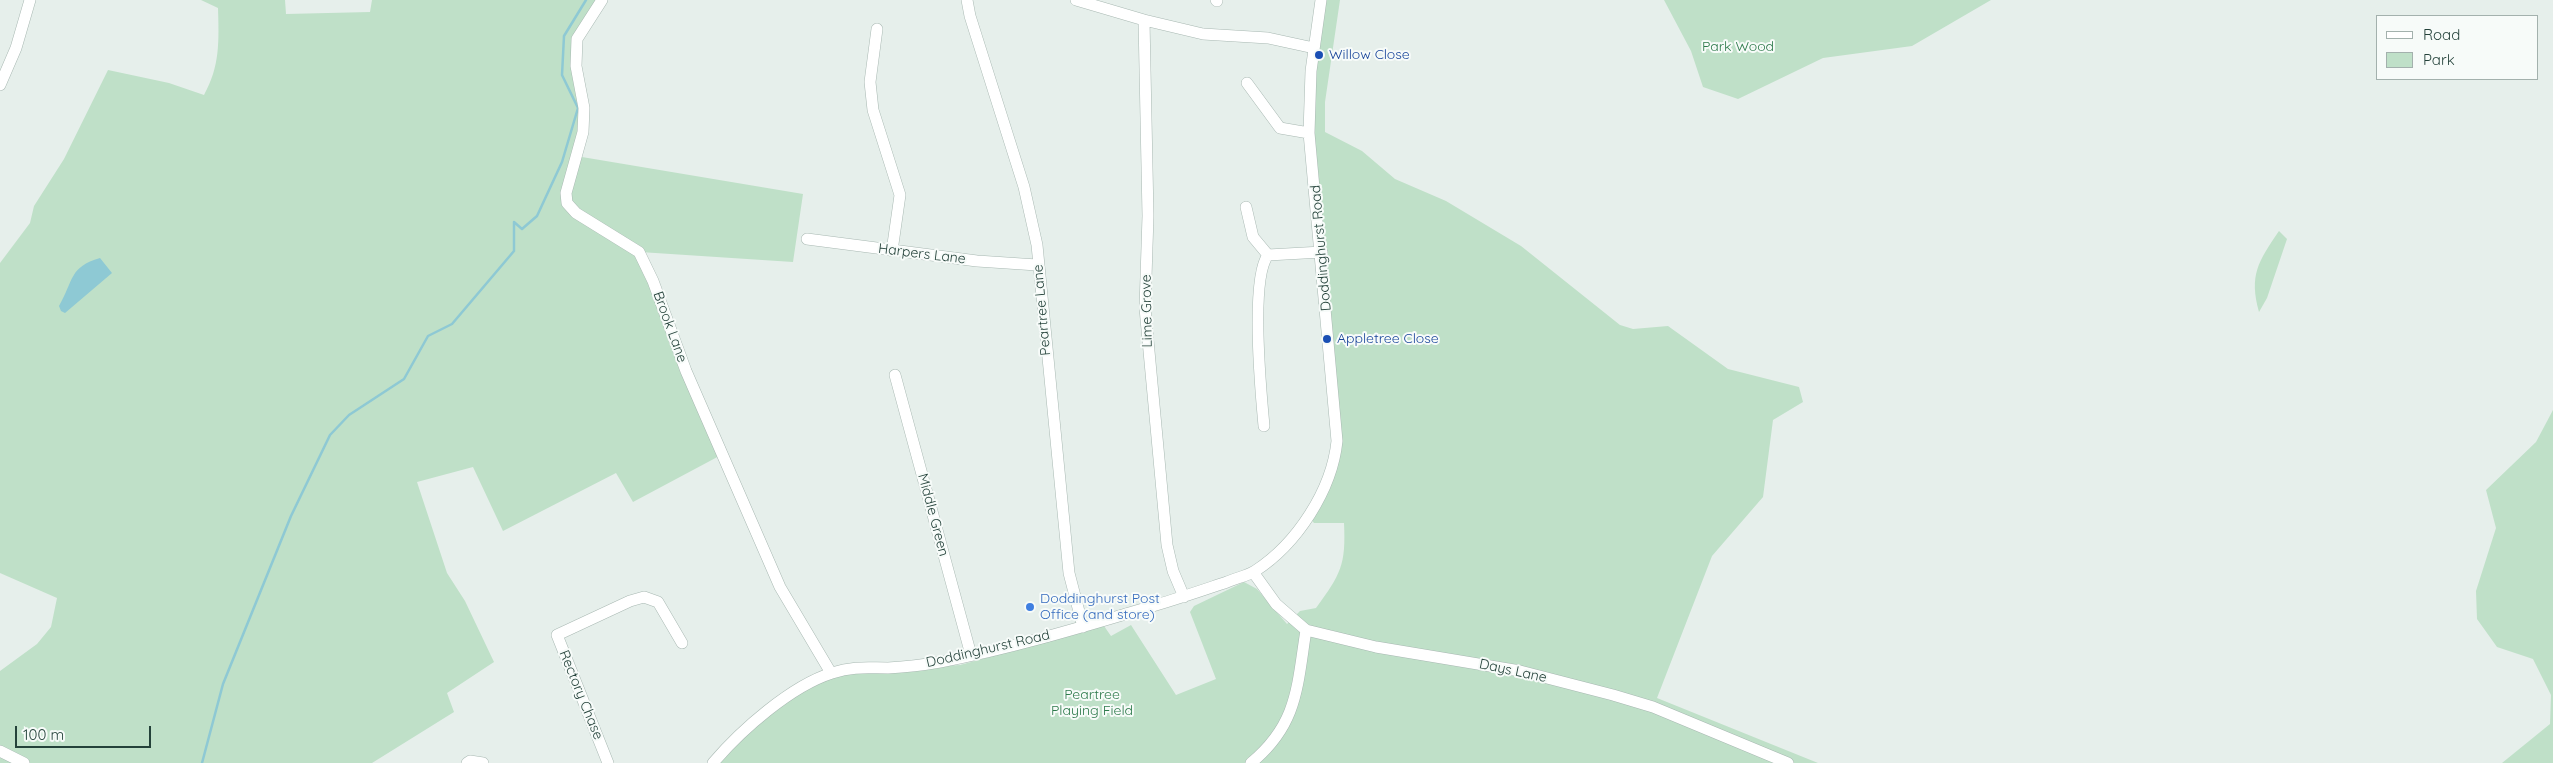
<!DOCTYPE html>
<style>
body{margin:0}
#map{position:relative;width:2553px;height:763px;overflow:hidden;background:#e6efeb;font-family:Quicksand,sans-serif}
canvas{display:block}
.legend{position:absolute;left:2376px;top:15px;width:162px;height:65px;box-sizing:border-box;background:#f7fbf9;border:1px solid #a3b1ad;margin:0;padding:6px 9px;list-style:none;font-size:15px;color:#24423a}
.legend li{display:flex;align-items:center;gap:10px;height:25px}
.legend b{width:25px;border:1px solid #a3b1ad}
.scale{position:absolute;left:15px;top:726px;width:136px;height:22px;box-sizing:border-box;border:2px solid #24423a;border-top:0;padding-left:6px;font-size:15px;line-height:18px;white-space:nowrap;color:#24423a;-webkit-text-stroke:4px #f7fbf9;paint-order:stroke}
</style>
<div id="map">
<canvas width="2553" height="763"></canvas>
<ul class="legend">
<li><b style="height:6px;background:#fff"></b>Road</li>
<li><b style="height:14px;background:#bfe0c8"></b>Park</li>
</ul>
<div class="scale">100 m</div>
</div>
<script>
const context = document.querySelector('canvas').getContext('2d');
context.lineJoin = 'round';
function paint(path, color) { context.fillStyle = color; context.fill(path, 'evenodd'); }
function trace(path, color, width, dash) { context.strokeStyle = color; context.lineWidth = width; context.lineCap = dash ? 'butt' : 'round'; context.setLineDash(dash || []); context.stroke(path); }
function drawText(font, color, halo, rows, align = 'center') {
  context.font = font + ' Quicksand,sans-serif'; context.lineWidth = 4; context.setLineDash([]); context.textBaseline = 'middle'; context.strokeStyle = halo; context.fillStyle = color; for (const [text, x, y, turn = 0] of rows) {
    context.save(); context.translate(x, y); context.rotate((+turn || 0) * Math.PI / 180); context.textAlign = isNaN(turn) ? turn : align; if (halo) context.strokeText(text, 0, 0); context.fillText(text, 0, 0); context.restore();
  }
}
paint(new Path2D(`
 M 201,0 L 285,0 L 286,14 L 370,12 L 372,0 L 602,0 L 577,40 L 584,108 L 576,156 L 803,194 L 793,262 L 640,252 L 723,454 L 633,502 L 616,473 L 503,531 L 473,467 L 417,482 L 447,573 L 465,601 L 494,662 L 447,693 L 454,712 L 372,763 L 0,763 L 0,671 L 37,644 L 51,627 L 57,598 L 0,573 L 0,263 L 30,223 L 34,206 L 64,159 L 108,70 L 169,83 L 204,95 C 220,66 219,42 218,8 Z
 M 1321,0 L 1340,0 L 1325,102 L 1325,132 L 1362,151 L 1395,179 L 1446,201 L 1521,246 L 1620,325 L 1633,329 L 1668,326 L 1728,369 L 1799,387 L 1803,402 L 1773,420 L 1763,497 L 1712,556 L 1657,698 L 1818,763 L 713,763 L 779,701 L 831,673 L 960,665 L 1104,626 L 1111,636 L 1131,625 L 1176,695 L 1216,679 L 1190,612 L 1194,606 L 1244,582 L 1257,589 L 1287,624 L 1300,611 L 1316,608 C 1341,574 1346,565 1344,523 L 1314,523 L 1308,516 L 1335,459 L 1309,133 Z
 M 1664,0 L 1991,0 L 1912,46 L 1823,58 L 1738,99 L 1703,87 L 1691,51 Z
 M 2279,231 L 2287,239 L 2267,298 L 2259,312 C 2249,275 2258,262 2279,231 Z
 M 2553,410 L 2553,763 L 2502,763 L 2550,724 L 2551,695 L 2533,659 L 2497,647 L 2477,619 L 2476,591 L 2496,528 L 2486,490 L 2536,442 Z`), '#bfe0c8');
paint(new Path2D(`
 M 100,258 L 112,273 L 65,313 L 61,311 L 59,306 C 74,280 69,267 100,258 Z`), '#8ec9d4');
trace(new Path2D(`
 M 202,763 L 223,684 L 291,516 L 330,435 L 349,415 L 404,379 L 428,336 L 452,324 L 514,251 L 514,222 L 522,229 L 537,216 L 562,162 L 578,108 L 562,75 L 564,36 L 586,0`), '#8ec9d4', 2.5);
const minor = new Path2D(`
 M 602,0 L 577,39 L 576,66 L 584,108 L 583,132 L 566,193 L 567,203 L 576,213 L 639,252 L 653,281 L 686,371 L 780,587 L 831,673
 M 967,0 L 970,16 L 1024,187 L 1037,245 L 1069,573 L 1083,627
 M 1076,0 L 1144,20 L 1203,34 L 1268,38 L 1314,48
 M 1216,0 L 1217,1
 M 1144,20 L 1148,216 L 1145,308 L 1167,545 L 1173,571 L 1184,597
 M 877,29 L 870,82 L 873,110 L 900,195 L 892,251
 M 1247,83 L 1280,128 L 1309,133
 M 0,85 L 16,48 L 30,0
 M 1246,207 L 1253,237 L 1268,255
 M 807,239 L 977,261 L 1037,265
 M 895,375 L 971,655
 M 1264,426 C 1261,394 1250,279 1268,255 L 1322,252
 M 1253,572 L 1276,604 L 1306,630 L 1376,647 L 1520,671 L 1613,695 L 1653,707 L 1788,763
 M 0,751 L 24,763
 M 467,763 L 470,761 L 483,763
 M 608,763 L 557,635 L 630,601 L 644,597 L 658,602 L 682,643
 M 713,763 C 741,730 791,686 832,673 C 854,666 867,668 888,668 C 905,667 923,665 940,662 C 1013,648 1085,626 1156,605 C 1180,598 1203,590 1227,582 C 1236,578 1247,576 1255,571 C 1297,544 1332,490 1337,441 L 1309,133 L 1311,71 L 1321,0
 M 1251,763 C 1298,724 1297,687 1306,630`);
trace(minor, '#a8b8b2', 12);
trace(minor, '#fff', 11);
for (const [x, y, r, color] of [
 [1319,55,5,"#1a4fb4"],
 [1327,339,5,"#1a4fb4"],
 [1030,607,5,"#3f7fe0"]
]) { const dot = new Path2D(); dot.arc(x, y, r, 0, 2 * Math.PI); context.fillStyle = color; context.fill(dot); trace(dot, '#f7fbf9', 2); }
drawText('14px', '#2d7a4b', '#f7fbf9', [
 ["Park Wood",1738,47],
 ["Peartree",1092,695],
 ["Playing Field",1092,711]
]);
drawText('14px', '#164399', '#f7fbf9', [
 ["Willow Close",1329,55],
 ["Appletree Close",1337,339]
], 'left');
drawText('14px', '#24423a', '#f7fbf9', [
 ["Doddinghurst Road",1321,248,-95],
 ["Harpers Lane",922,254,7],
 ["Peartree Lane",1042,310,-95],
 ["Lime Grove",1147,311,-91],
 ["Brook Lane",670,327,70],
 ["Middle Green",933,515,75],
 ["Doddinghurst Road",988,649,-13],
 ["Days Lane",1513,671,12],
 ["Rectory Chase",581,695,68]
]);
drawText('14px', '#366cbe', '#f7fbf9', [
 ["Doddinghurst Post",1040,599],
 ["Office (and store)",1040,615]
], 'left');
</script>
